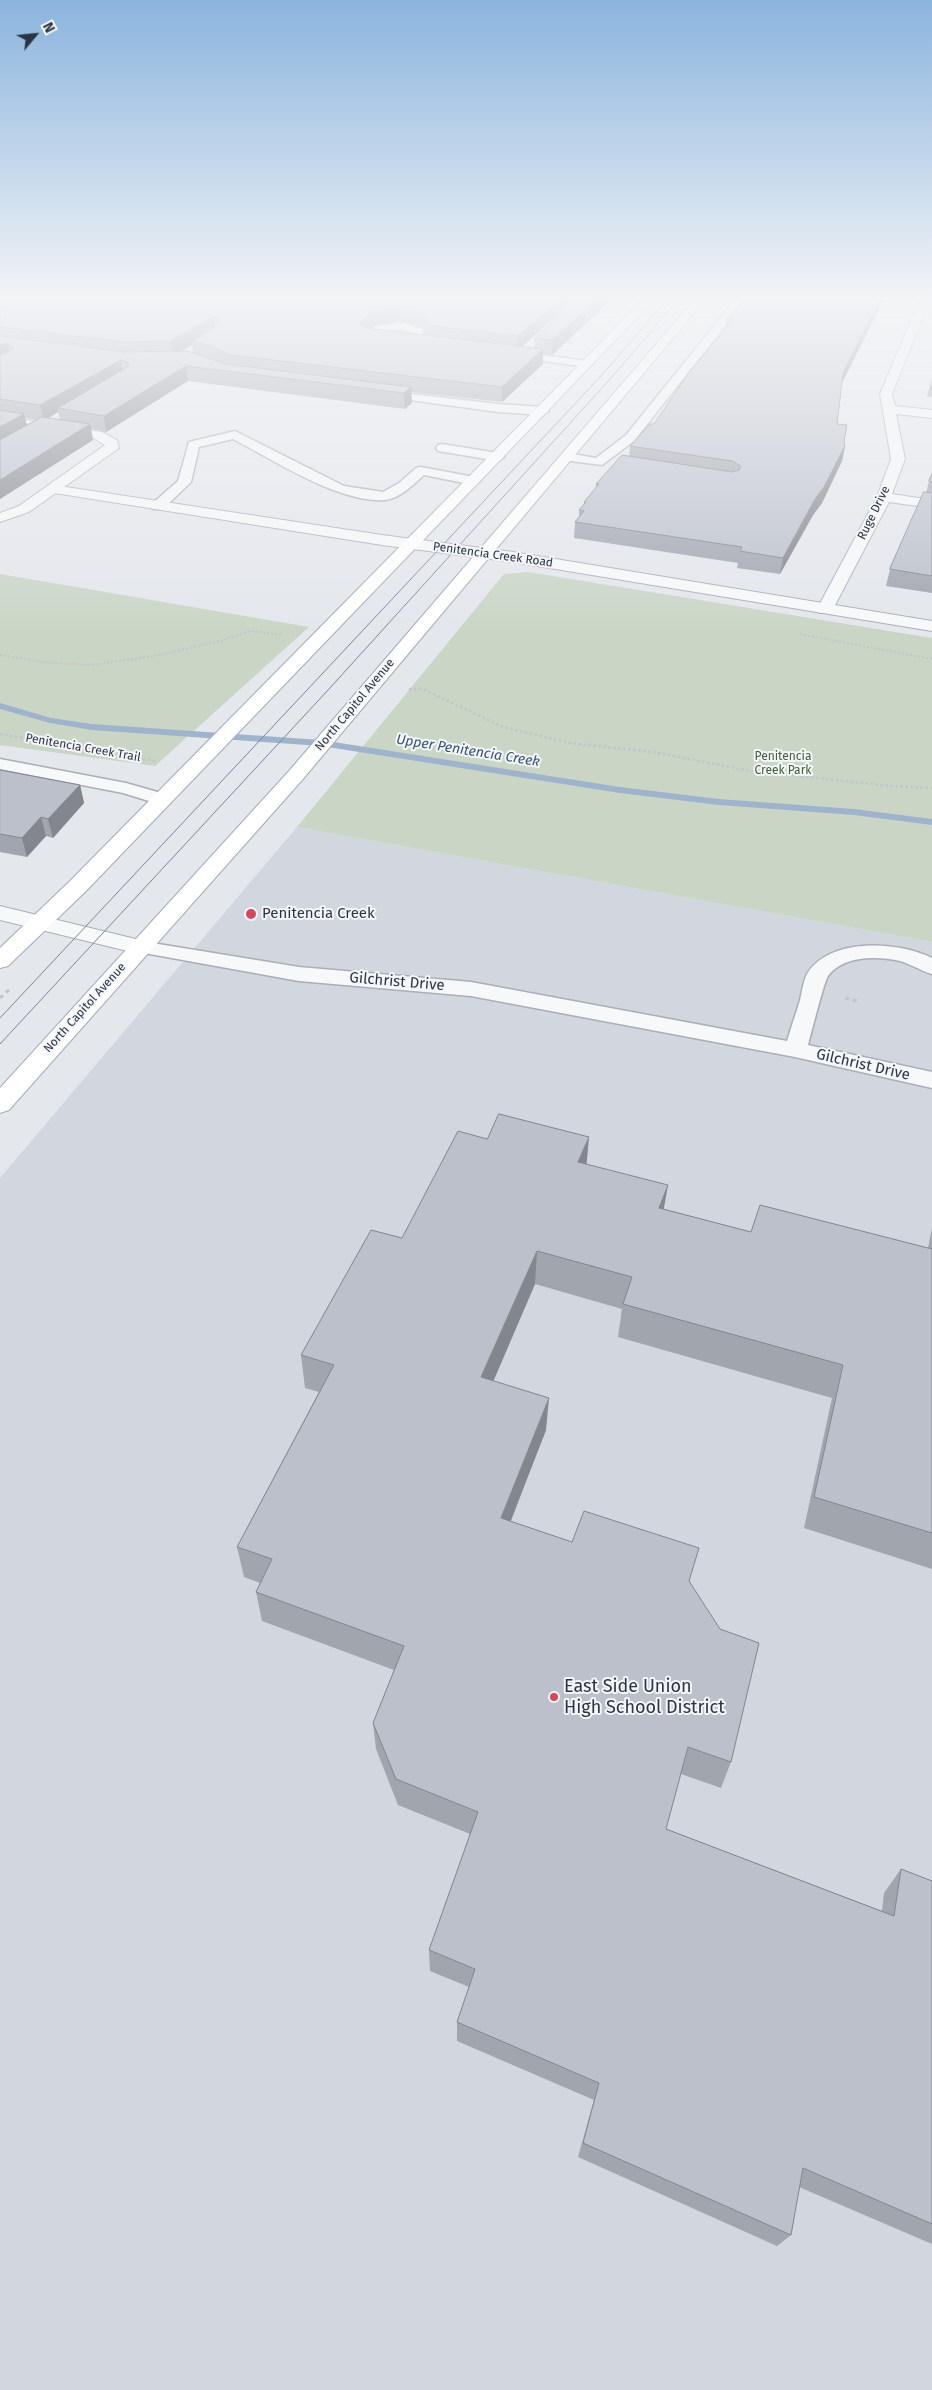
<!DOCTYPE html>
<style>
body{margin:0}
#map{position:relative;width:932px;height:2390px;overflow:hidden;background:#e4e7ec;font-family:"Fira Sans",sans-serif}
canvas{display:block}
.north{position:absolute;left:10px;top:10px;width:50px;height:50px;-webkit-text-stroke:4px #f4f6f9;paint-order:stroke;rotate:62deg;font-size:14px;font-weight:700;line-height:20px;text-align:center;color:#2b3445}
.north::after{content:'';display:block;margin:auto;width:18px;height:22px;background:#2b3445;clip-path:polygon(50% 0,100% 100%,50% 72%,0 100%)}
</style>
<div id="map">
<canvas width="932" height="2390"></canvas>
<div class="north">N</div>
</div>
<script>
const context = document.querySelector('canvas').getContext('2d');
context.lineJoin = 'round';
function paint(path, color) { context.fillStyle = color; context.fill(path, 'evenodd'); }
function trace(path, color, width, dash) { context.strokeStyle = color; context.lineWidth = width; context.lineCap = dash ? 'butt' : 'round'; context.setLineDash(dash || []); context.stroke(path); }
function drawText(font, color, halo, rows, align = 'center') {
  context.font = font + ' "Fira Sans",sans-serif'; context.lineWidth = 4; context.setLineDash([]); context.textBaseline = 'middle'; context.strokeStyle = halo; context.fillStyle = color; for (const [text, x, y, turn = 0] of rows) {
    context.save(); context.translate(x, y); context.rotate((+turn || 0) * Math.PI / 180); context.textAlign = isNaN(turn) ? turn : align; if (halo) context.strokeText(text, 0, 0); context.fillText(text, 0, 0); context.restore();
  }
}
paint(new Path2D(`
 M 297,827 L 932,942 L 932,2390 L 0,2390 L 0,1178 Z`), '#d2d6de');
paint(new Path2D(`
 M 528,572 L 932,638 L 932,942 L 297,827 L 504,574 Z
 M 0,574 L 309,627 L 155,766 L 0,745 Z`), '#c9d6c5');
paint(new Path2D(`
 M 0,703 L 51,718 L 92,724 L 321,740 L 620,787 L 719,799 L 854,809 L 932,819 L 932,825 L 854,815 L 719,805 L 620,793 L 321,746 L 92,730 L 50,723 L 0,709 Z`), '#9fb4cc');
const service = new Path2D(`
 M 696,299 L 738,300 L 743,303 L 634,441 L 602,465 L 563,460 L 561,457 L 563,454 L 567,453 L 596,458 L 626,435 L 731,305 L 700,303 L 696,302 Z
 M 406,323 L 423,330 L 425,335 L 413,345 L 405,345 L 404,343 L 414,334 C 402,328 388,327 376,336 L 390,338 L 391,340 C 385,345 368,343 362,338 L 376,326 Z
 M 511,351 L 587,361 L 593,364 L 587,367 L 507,356 L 506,354 Z
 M 377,390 L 498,404 L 543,407 L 549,411 L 543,415 L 498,412 L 373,395 L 371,393 L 373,391 Z
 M 235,431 L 344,486 L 383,492 L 399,483 L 416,468 L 421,467 L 474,477 L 480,481 L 474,485 L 424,475 C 414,484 399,499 385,500 C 339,503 275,461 233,439 L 199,447 L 191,482 L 163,509 L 153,509 L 151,506 L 153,503 L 178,481 L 189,442 Z
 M 442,444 L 498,453 L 504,457 L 498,461 L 438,451 L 436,448 L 438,445 Z
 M 0,759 L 126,783 L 168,795 L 171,799 L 168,803 L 162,805 L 123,793 L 0,769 Z
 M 140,941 L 299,967 L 471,982 L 787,1041 C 791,1027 796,1014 800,1000 C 802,992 803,982 807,974 C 829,937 899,941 932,958 L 932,974 C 921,971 911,964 900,961 C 877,956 844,955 828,976 C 824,982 811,1034 808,1045 L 932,1072 L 932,1088 L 795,1057 L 471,996 L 299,981 L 133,951 L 130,947 L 133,943 Z`);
const minor = new Path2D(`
 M 920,299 L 930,299 L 892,394 L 895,406 L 932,410 L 932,418 L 896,414 L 905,459 L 892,494 L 932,500 L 932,508 L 889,502 L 833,609 L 831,613 L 819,613 L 817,609 L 877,497 L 891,459 L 880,394 Z
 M 0,416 L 102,432 L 117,440 L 119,448 L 29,512 L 0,522 L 0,513 L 19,506 L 105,445 L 93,438 L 0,424 Z
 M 0,906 L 148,942 L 151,947 L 148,952 L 140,954 L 0,920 Z`);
const tertiary = new Path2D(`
 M 53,485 L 382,535 L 513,552 L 932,621 L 932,631 L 513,562 L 382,545 L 48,492 L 46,489 Z`);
const primary = new Path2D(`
 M 644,299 L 655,299 L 86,891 L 8,966 L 0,968 L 0,948 L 70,881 Z
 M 695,299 L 706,299 L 303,779 L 9,1110 L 0,1113 L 0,1088 L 289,771 Z`);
trace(service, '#a9aeb7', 3);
trace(minor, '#a9aeb7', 2);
trace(tertiary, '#a9aeb7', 2);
trace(primary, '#a3abb8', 2);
trace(new Path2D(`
 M 800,634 L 932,659
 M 0,655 L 50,663 L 90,665 L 154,656 L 217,642 L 250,631 L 282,635`), '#c2c5cb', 2, [2, 2]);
trace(new Path2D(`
 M 409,689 L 423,689 L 503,727 L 570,743 L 653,752 L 745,770 L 890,786 L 932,788
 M 0,734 L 157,761`), '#c2c5cb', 2.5, [2.5, 2.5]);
trace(new Path2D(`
 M 0,998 L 9,990
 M 845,998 L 857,1001`), '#c2c5cb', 3, [4, 4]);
paint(service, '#f7f8fa');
paint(minor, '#f7f8fa');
paint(tertiary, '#f7f8fa');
paint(primary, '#fff');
trace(new Path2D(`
 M 0,1018 L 600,377 L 668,299
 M 0,1044 L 329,689 L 611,378 L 679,299`), '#7d8696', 1);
paint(new Path2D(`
 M 2,299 L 575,299 L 523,346 L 534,348 L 535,338 L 577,299 L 612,299 L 552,355 L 543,354 L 543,364 L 502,402 L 411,392 L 412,403 L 405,409 L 188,381 L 106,432 L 91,429 L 93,440 L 0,499 L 0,300 ZM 399,321 L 423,328 L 423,335 L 371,329 L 375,326 ZM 192,345 L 193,353 L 182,351 L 183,350 ZM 58,412 L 60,419 L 49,418 ZM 25,418 L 36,420 L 27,425 Z
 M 745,299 L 841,385 L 837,424 L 845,446 L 842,461 L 822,503 L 813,515 L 780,574 L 737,568 L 738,563 L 574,538 L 575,522 L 579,517 L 579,510 L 584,505 L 584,502 L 596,488 L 596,484 L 629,457 L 630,446 L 654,424 L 726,329 L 727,319 Z
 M 932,378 L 932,397 L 927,396 Z
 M 932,474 L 932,593 L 886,586 L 890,569 L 926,493 L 929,481 Z
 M 0,770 L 80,785 L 84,803 L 53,838 L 46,836 L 27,857 L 0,852 Z
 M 586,1164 L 664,1209 L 751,1232 L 928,1248 L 932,1228 L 932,1569 L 804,1528 L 832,1398 L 618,1337 L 622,1309 L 535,1284 L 493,1381 L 546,1430 L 510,1521 L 690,1582 L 731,1762 L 721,1788 L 681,1774 L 666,1829 L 882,1911 L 884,1893 L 901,1869 L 932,1881 L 932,2244 L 799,2187 L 791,2235 L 777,2246 L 578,2157 L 594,2100 L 457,2041 L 457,2022 L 469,1987 L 430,1971 L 429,1950 L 470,1834 L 398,1805 L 376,1749 L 373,1723 L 394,1670 L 262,1621 L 256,1592 L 260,1583 L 244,1577 L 237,1547 L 319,1392 L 305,1388 L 301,1355 L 402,1238 Z`), '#a1a5ae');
paint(new Path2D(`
 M 560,299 L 575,299 L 517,351 L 518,336 Z
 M 597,299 L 612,299 L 552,355 L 552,340 Z
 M 880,299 L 884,299 L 840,387 L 843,373 Z
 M 399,307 L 399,321 L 375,326 L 361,337 L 360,322 L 374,311 Z
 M 214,316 L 215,330 L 192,342 L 192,345 L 173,356 L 171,341 Z
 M 7,343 L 10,358 L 0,361 L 0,345 Z
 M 543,349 L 543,364 L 502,402 L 502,387 Z
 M 121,360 L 123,375 L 58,408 L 58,412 L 44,421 L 40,405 Z
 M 186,366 L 188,381 L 106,432 L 104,416 Z
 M 411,387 L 412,403 L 405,409 L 404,393 Z
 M 24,414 L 28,430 L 0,446 L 0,427 Z
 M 90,424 L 93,440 L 0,499 L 0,480 Z
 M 845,446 L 842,461 L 822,503 L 813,515 L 780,574 L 783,558 Z
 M 80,785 L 84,803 L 53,838 L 48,819 Z
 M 41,817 L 46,836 L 27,857 L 22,838 Z
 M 589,1137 L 586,1171 L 578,1162 Z
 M 668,1185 L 662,1219 L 659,1208 Z
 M 537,1251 L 535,1284 L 481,1410 L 481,1377 Z
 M 549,1398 L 546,1430 L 500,1549 L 501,1518 Z`), '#83868d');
const building = new Path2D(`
 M 2,299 L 560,299 L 518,336 L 423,325 L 426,320 L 423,314 L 399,307 L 374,311 L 360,322 L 360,325 L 366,328 L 543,349 L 502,387 L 230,355 L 209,345 L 192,342 L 218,324 L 219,317 L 214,316 L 171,341 L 125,342 L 0,327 L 0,300 Z
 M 577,299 L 597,299 L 552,340 L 535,338 Z
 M 745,299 L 880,299 L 843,373 L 837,424 L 847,425 L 844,441 L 845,446 L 824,487 L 815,499 L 783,558 L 740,551 L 742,547 L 575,522 L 584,511 L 579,510 L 586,502 L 584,502 L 599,484 L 596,484 L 622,455 L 732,472 L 739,470 L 741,466 L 732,461 L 630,446 L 650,424 L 654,424 L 690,371 L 734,319 L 727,319 Z
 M 0,336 L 124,352 L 188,351 L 226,364 L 411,387 L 404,393 L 186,366 L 104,416 L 58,408 L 129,366 L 128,363 L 121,360 L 40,405 L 0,399 L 0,355 L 14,349 L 7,343 L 0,345 Z
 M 0,410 L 24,414 L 0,427 Z
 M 42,417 L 90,424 L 0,480 L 0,440 Z
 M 932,474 L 932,482 L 929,481 Z
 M 924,492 L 932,493 L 932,576 L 890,569 Z
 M 0,770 L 80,785 L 48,819 L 41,817 L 22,838 L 0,834 Z
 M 499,1114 L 589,1137 L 578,1162 L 668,1185 L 659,1208 L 751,1232 L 760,1205 L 932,1249 L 932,1533 L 814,1497 L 843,1365 L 623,1304 L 632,1277 L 537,1251 L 481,1377 L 549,1398 L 501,1518 L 572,1542 L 584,1511 L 699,1548 L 689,1581 L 720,1629 L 759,1643 L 731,1762 L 688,1747 L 666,1829 L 894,1916 L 901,1869 L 932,1881 L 932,2224 L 803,2168 L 791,2235 L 583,2143 L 599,2083 L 457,2022 L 475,1969 L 429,1950 L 478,1812 L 396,1779 L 373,1723 L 404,1646 L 256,1592 L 272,1559 L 237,1547 L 334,1365 L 301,1355 L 371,1230 L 402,1238 L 458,1131 L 487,1139 Z`);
paint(building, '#bbc0ca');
trace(building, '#83868d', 1);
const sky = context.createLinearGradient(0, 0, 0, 633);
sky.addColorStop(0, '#8bb4dd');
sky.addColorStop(0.47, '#f3f4f6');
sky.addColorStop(1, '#f3f4f600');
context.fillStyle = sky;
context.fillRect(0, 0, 932, 633);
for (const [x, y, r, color] of [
 [251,914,6,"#d1495b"],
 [554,1697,5,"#d1495b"]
]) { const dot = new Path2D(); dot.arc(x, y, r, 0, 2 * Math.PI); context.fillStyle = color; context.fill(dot); trace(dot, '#f4f6f9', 2); }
drawText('12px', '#2b3445', '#f4f6f9', [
 ["Ruge Drive",874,513,-64],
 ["Penitencia Creek Road",493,555,8],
 ["North Capitol Avenue",355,705,-50],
 ["Penitencia Creek Trail",83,748,10],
 ["North Capitol Avenue",85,1008,-48]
]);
drawText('12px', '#3f6138', '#f4f6f9', [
 ["Penitencia",783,757],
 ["Creek Park",783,771]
]);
drawText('italic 14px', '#34527a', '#f4f6f9', [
 ["Upper Penitencia Creek",468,751,9]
]);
drawText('15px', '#2b3445', '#f4f6f9', [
 ["Penitencia Creek",262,914]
], 'left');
drawText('15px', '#2b3445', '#f4f6f9', [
 ["Gilchrist Drive",397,982,5],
 ["Gilchrist Drive",863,1065,13]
]);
drawText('18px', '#2b3445', '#f4f6f9', [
 ["East Side Union",564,1687],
 ["High School District",564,1708]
], 'left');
</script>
